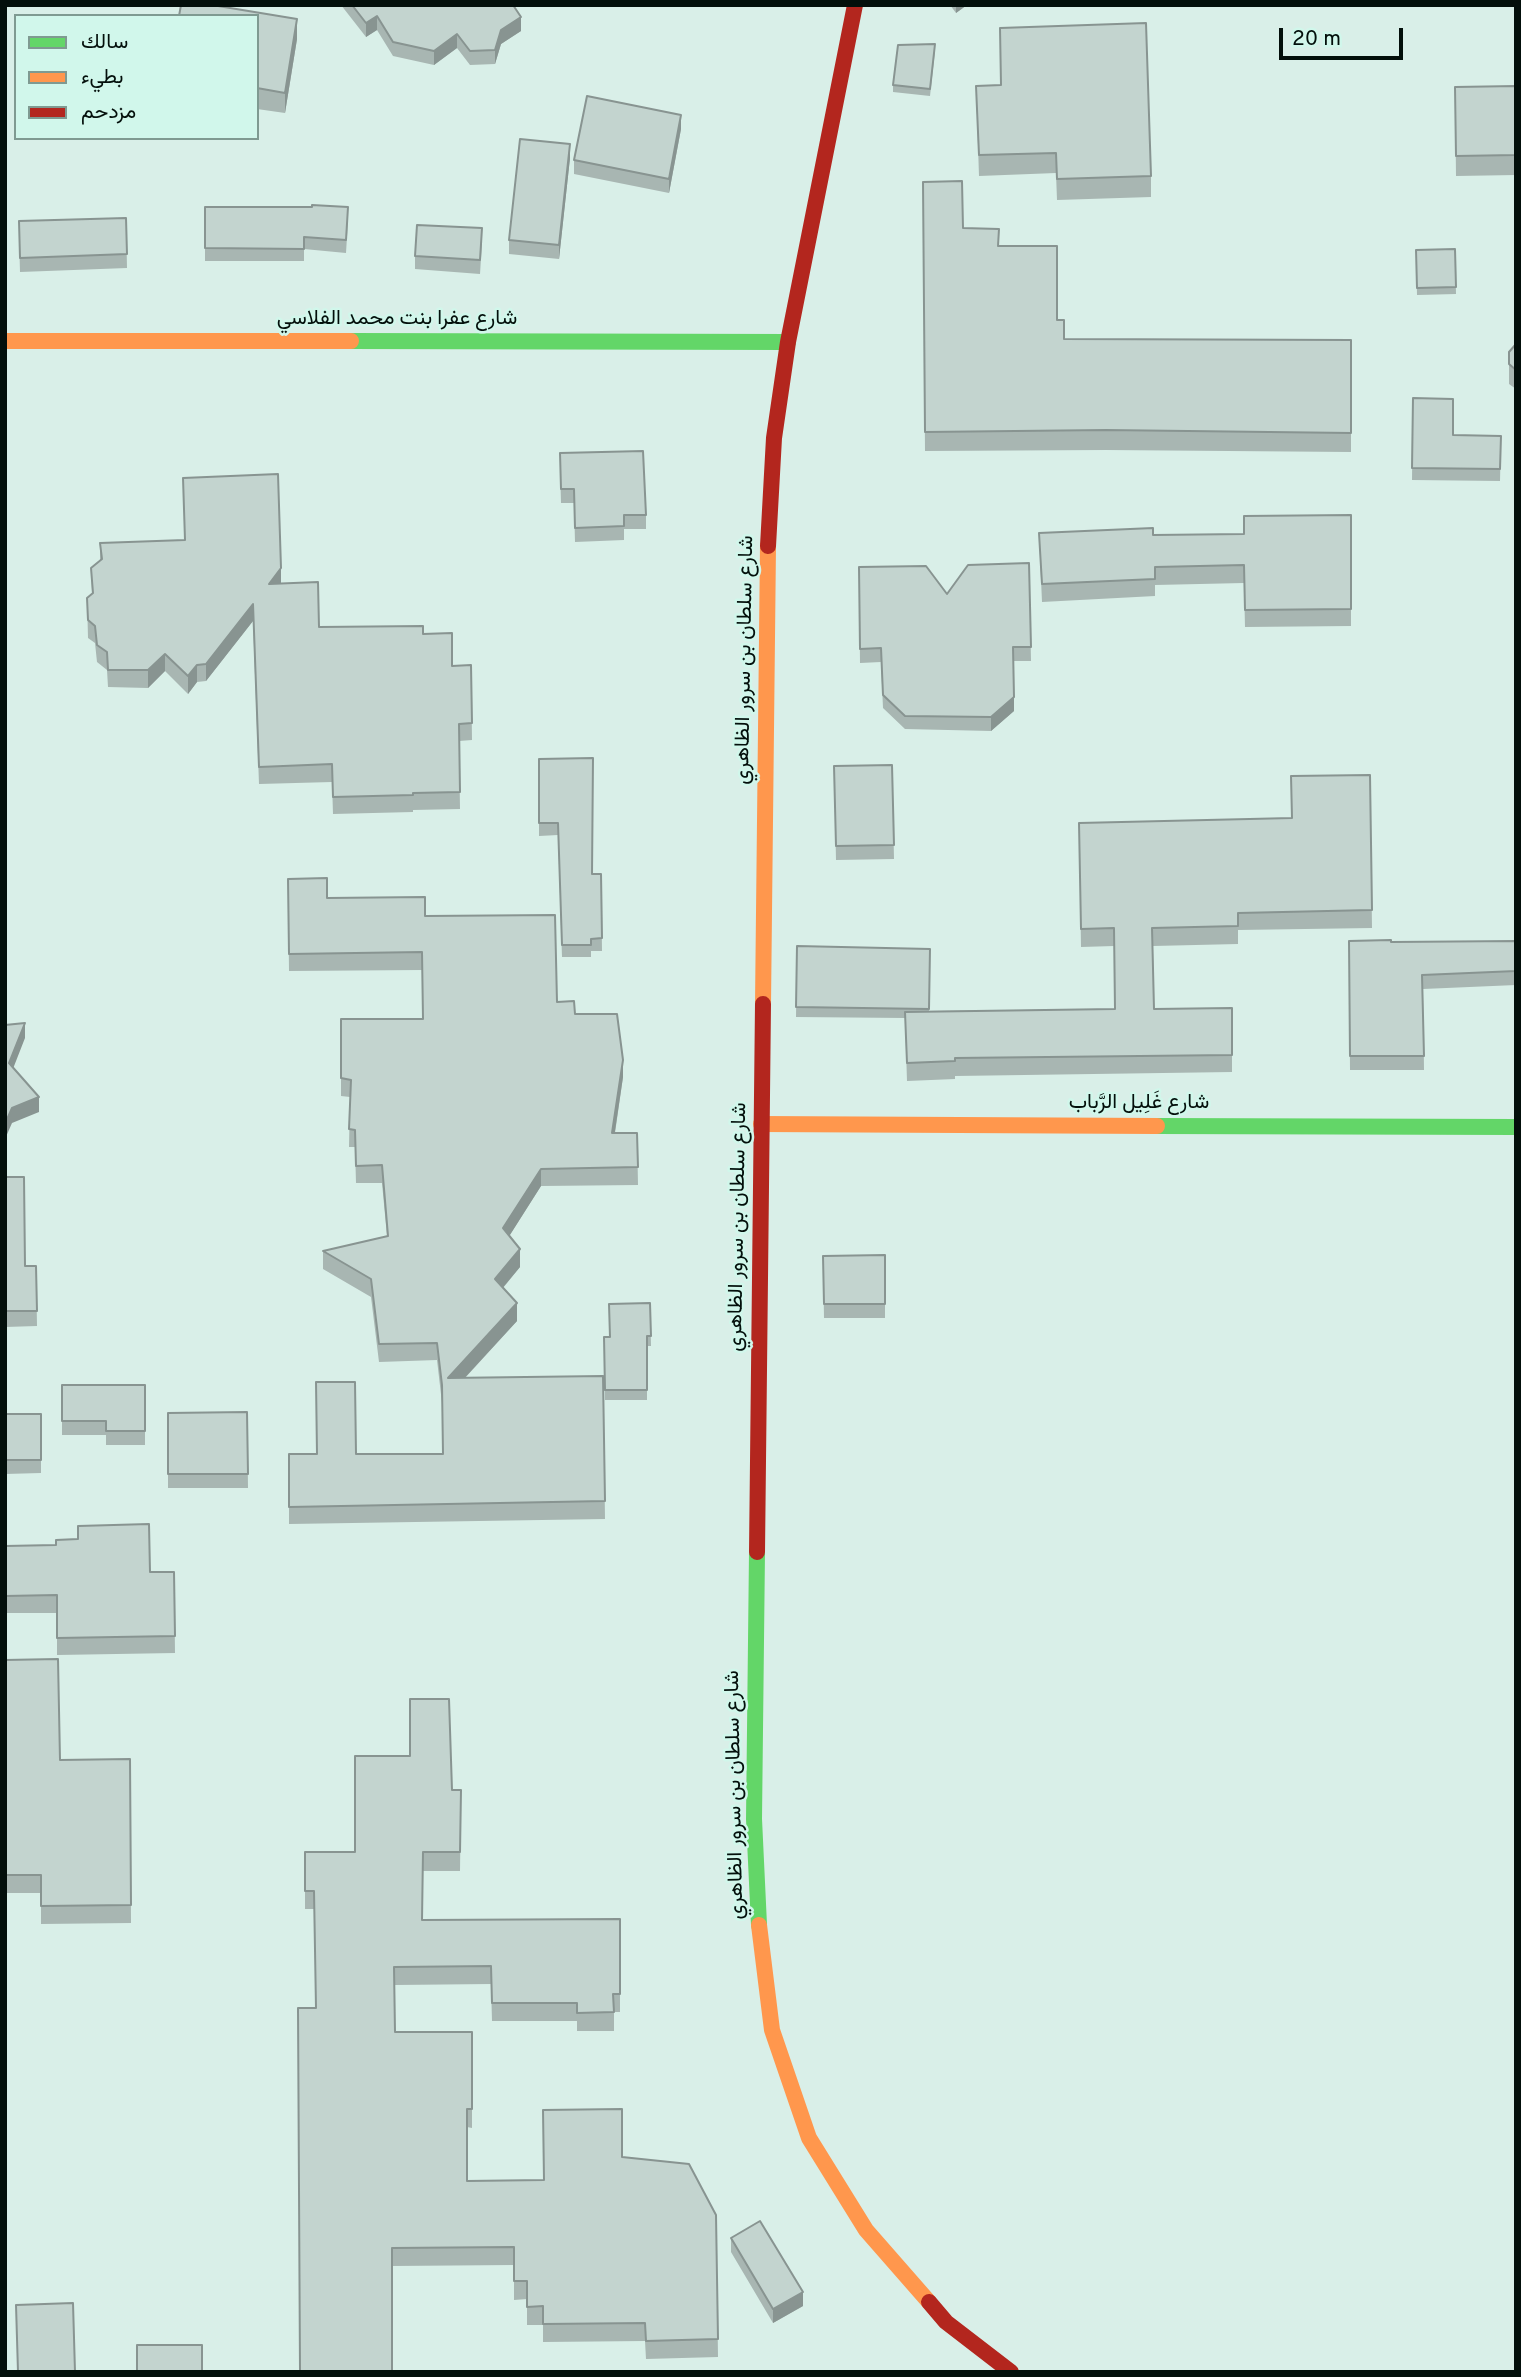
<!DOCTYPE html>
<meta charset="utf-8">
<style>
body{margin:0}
#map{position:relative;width:1521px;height:2377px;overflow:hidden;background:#d9efe8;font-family:Overpass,Vazirmatn,sans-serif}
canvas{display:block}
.frame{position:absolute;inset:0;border:7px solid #030f0b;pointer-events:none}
.legend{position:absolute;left:14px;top:14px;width:245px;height:126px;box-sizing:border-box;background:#d1f7eb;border:2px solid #7f9a91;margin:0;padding:9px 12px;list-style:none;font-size:21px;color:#030f0b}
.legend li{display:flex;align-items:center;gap:14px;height:35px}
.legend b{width:35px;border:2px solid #7f9a91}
.scale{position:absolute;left:1279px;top:28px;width:124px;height:32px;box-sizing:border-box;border:4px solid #030f0b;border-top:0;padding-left:9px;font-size:21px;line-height:24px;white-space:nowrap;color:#030f0b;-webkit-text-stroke:5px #d1f7eb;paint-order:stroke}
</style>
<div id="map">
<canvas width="1521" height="2377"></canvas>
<div class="frame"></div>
<ul class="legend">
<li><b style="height:9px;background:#63d668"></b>سالك</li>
<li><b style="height:9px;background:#ff974d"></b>بطيء</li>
<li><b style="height:9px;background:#b3261e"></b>مزدحم</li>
</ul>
<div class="scale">20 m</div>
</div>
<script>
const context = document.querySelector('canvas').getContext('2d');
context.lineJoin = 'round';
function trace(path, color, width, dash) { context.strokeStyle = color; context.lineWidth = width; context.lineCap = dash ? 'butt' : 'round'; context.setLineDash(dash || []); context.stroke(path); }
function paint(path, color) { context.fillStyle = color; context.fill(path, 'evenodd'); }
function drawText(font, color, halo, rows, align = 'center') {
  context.font = font + ' Overpass,Vazirmatn,sans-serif'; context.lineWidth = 5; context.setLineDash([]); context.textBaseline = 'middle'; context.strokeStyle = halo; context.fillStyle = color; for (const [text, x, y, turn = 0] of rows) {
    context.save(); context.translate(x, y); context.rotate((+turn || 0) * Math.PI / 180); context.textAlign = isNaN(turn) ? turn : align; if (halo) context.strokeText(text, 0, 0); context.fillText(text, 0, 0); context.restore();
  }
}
trace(new Path2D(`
 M 351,341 L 788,342
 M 1157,1126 L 1516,1127
 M 757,1552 L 754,1819 L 759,1925`), '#63d668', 16);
trace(new Path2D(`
 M 5,341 L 351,341
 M 763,1004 L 768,546
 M 761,1124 L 1157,1126
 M 759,1925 L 772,2030 L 809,2138 L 866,2230 L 929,2302`), '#ff974d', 16);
trace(new Path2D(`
 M 768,546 L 774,438 L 788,342 L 855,5
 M 757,1552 L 763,1004
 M 929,2302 L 946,2322 L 1011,2372`), '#b3261e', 16);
paint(new Path2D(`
 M 341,5 L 519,5 L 514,7 L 521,31 L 501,44 L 495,64 L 470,65 L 457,48 L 434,65 L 393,56 L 377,30 L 366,37 Z
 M 950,5 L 967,5 L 956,13 Z
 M 257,16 L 297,39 L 285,113 L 257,109 Z
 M 1000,28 L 1151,176 L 1151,197 L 1057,200 L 1056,173 L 979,176 L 976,86 L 1001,85 Z
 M 935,51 L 930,96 L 893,92 L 893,85 Z
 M 1516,86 L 1516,175 L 1456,176 L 1455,87 Z
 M 681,129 L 669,193 L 574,174 L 574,160 Z
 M 570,158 L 559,259 L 509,254 L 509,240 Z
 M 923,182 L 963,228 L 999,246 L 1057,320 L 1064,339 L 1351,340 L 1351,452 L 1106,450 L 925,451 Z
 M 205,207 L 348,220 L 346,253 L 304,249 L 304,261 L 205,261 Z
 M 126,218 L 127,268 L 20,272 L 19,235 Z
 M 482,242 L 480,274 L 415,269 L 415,256 Z
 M 1455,249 L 1456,294 L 1417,295 L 1416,250 Z
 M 1516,344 L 1516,389 L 1509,384 L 1509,352 Z
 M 1413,398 L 1453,435 L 1501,436 L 1500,481 L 1412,480 Z
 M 560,467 L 646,515 L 646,529 L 624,529 L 624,540 L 575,542 L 574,503 L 561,503 Z
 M 183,478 L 281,583 L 319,627 L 423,634 L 452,666 L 471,665 L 472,740 L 459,741 L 460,809 L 413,810 L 413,812 L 333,814 L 332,782 L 259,784 L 253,621 L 206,681 L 197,682 L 188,694 L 165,671 L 148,688 L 108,687 L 107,670 L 97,662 L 95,643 L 88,638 L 87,598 L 92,594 L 91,568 L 100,560 L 100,543 L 185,540 Z
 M 1351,515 L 1351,626 L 1245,627 L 1244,583 L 1155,585 L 1155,596 L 1042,602 L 1039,533 L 1153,535 L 1244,534 Z
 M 1029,563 L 1031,661 L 1013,661 L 1014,711 L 991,731 L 905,729 L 883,708 L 881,662 L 860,663 L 859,567 L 947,594 Z
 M 539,759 L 592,874 L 601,874 L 602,951 L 591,951 L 591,957 L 562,957 L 558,835 L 539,836 Z
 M 892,765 L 894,859 L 836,860 L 834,766 Z
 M 1370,775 L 1372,928 L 1238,930 L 1238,944 L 1153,946 L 1154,1009 L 1232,1008 L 1232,1072 L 955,1076 L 955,1079 L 907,1081 L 905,1018 L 796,1017 L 797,946 L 930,949 L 929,1011 L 1115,1009 L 1114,946 L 1081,947 L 1079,823 L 1292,818 Z
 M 288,879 L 327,898 L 425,916 L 575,1014 L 623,1077 L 615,1133 L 637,1133 L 638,1185 L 541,1186 L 509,1236 L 520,1267 L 503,1288 L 517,1321 L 465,1378 L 603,1376 L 605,1519 L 289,1524 L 289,1454 L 443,1454 L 442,1403 L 437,1360 L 379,1362 L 371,1297 L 323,1269 L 323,1251 L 387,1236 L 382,1183 L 356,1183 L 355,1147 L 349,1147 L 350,1097 L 341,1096 L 341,1019 L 423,1019 L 422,970 L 289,971 Z
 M 1349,941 L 1391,942 L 1516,941 L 1516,985 L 1423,989 L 1424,1070 L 1350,1070 Z
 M 5,1177 L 25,1266 L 36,1266 L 37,1326 L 5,1327 Z
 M 885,1255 L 885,1318 L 824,1318 L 823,1256 Z
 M 650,1303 L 651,1346 L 647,1346 L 647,1400 L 605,1400 L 604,1337 L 610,1337 Z
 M 62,1385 L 145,1385 L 145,1445 L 106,1445 L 106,1435 L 62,1435 Z
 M 247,1412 L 248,1488 L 168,1488 L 168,1413 Z
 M 5,1414 L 41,1414 L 41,1473 L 5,1474 Z
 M 5,1546 L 150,1572 L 174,1572 L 175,1653 L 57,1655 L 57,1613 L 5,1613 Z
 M 5,1660 L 60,1760 L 130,1759 L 131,1923 L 41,1924 L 41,1893 L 5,1893 Z
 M 452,1790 L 461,1790 L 460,1871 L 423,1871 L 422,1920 L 620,1919 L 620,2012 L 614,2012 L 614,2031 L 577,2031 L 577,2021 L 492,2021 L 491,1984 L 395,1985 L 395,2032 L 472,2032 L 472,2128 L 467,2127 L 467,2181 L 544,2180 L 622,2157 L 716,2215 L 718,2357 L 646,2359 L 645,2341 L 543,2342 L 543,2325 L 527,2325 L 527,2299 L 514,2300 L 514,2265 L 392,2266 L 316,2008 L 314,1909 L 305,1909 L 305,1852 L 355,1852 Z
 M 731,2238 L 803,2306 L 773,2323 L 731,2252 Z`), '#a8b6b2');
paint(new Path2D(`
 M 956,5 L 967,5 L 956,13 Z
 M 377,16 L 377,30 L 366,37 L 366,23 Z
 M 521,17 L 521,31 L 501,44 L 495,64 L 495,50 L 501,30 Z
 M 297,19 L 297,39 L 285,113 L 285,93 Z
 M 457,34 L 457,48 L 434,65 L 434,51 Z
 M 681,115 L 681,129 L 669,193 L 669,179 Z
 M 570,144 L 570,158 L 559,259 L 559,245 Z
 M 281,568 L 281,585 L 269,584 Z
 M 253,604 L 253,621 L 206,681 L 206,664 Z
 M 165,654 L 165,671 L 148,688 L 148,670 Z
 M 197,665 L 197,682 L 188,694 L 188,676 Z
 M 1014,697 L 1014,711 L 991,731 L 991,717 Z
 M 25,1023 L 25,1038 L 9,1079 L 9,1063 Z
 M 623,1060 L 623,1077 L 612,1151 L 612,1133 Z
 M 39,1097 L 39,1112 L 12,1123 L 5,1139 L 5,1124 L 12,1108 Z
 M 541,1169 L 541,1186 L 503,1246 L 503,1228 Z
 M 520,1249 L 520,1267 L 495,1297 L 495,1279 Z
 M 517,1303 L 517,1321 L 448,1396 L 448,1378 Z
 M 803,2292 L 803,2306 L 773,2323 L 773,2309 Z`), '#889491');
const building = new Path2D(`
 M 181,5 L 212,5 L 297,19 L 285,93 L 257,88 L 257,16 L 179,16 Z
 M 352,5 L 513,5 L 521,17 L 501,30 L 495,50 L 470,51 L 457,34 L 434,51 L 393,42 L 377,16 L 366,23 Z
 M 1146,23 L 1151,176 L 1057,179 L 1056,153 L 979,155 L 976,86 L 1001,85 L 1000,28 Z
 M 935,44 L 930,89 L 893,85 L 898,45 Z
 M 1516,86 L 1516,155 L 1456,156 L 1455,87 Z
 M 587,96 L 681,115 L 669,179 L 574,160 Z
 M 520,139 L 570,144 L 559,245 L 509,240 Z
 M 962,181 L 963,228 L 999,229 L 998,246 L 1057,246 L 1057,320 L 1064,320 L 1064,339 L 1351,340 L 1351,433 L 1106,430 L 925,432 L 923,182 Z
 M 312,205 L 348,207 L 346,240 L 304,237 L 304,249 L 205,248 L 205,207 L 312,207 Z
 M 126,218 L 127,254 L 20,258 L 19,221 Z
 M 417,225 L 482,228 L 480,260 L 415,256 Z
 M 1455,249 L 1456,287 L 1417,288 L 1416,250 Z
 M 1516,344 L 1516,370 L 1509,364 L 1509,352 Z
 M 1413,398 L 1453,399 L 1453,435 L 1501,436 L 1500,469 L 1412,468 Z
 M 643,451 L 646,515 L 624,515 L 624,526 L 575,528 L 574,489 L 561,489 L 560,453 Z
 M 278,474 L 281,568 L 269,584 L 318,582 L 319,627 L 423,626 L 423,634 L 452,633 L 452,666 L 471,665 L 472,723 L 459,724 L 460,792 L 413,793 L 413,795 L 333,797 L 332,764 L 259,767 L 253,604 L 206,664 L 197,665 L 188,676 L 165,654 L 148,670 L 108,670 L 107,652 L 97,645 L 95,626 L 88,620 L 87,598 L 93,593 L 91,568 L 102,559 L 100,543 L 185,540 L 183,478 Z
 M 1351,515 L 1351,609 L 1245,610 L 1244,565 L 1155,567 L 1155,579 L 1042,584 L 1039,533 L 1153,528 L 1153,535 L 1244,534 L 1244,516 Z
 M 1029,563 L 1031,647 L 1013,647 L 1014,697 L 991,717 L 905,716 L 883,695 L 881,648 L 860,649 L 859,567 L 926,566 L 947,594 L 968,565 Z
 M 593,758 L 592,874 L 601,874 L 602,938 L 591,939 L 591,945 L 562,945 L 558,823 L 539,823 L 539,759 Z
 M 892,765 L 894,845 L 836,846 L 834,766 Z
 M 1370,775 L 1372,910 L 1238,913 L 1238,926 L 1152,928 L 1154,1009 L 1232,1008 L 1232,1055 L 955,1058 L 955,1061 L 907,1063 L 905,1012 L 1115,1009 L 1114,928 L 1081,929 L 1079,823 L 1292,818 L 1291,776 Z
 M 327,878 L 327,898 L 425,897 L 425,916 L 555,915 L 557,1002 L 574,1001 L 575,1014 L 617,1014 L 623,1060 L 612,1133 L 637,1133 L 638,1167 L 541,1169 L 503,1228 L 520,1249 L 495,1279 L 517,1303 L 448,1378 L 603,1376 L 605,1501 L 289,1507 L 289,1454 L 317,1454 L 316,1382 L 355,1382 L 356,1454 L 443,1454 L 442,1385 L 437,1343 L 379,1344 L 371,1279 L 323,1251 L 388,1236 L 382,1165 L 356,1166 L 355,1130 L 349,1129 L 351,1080 L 341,1078 L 341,1019 L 423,1019 L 422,952 L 289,954 L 288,879 Z
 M 1391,940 L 1391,942 L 1516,941 L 1516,971 L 1422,975 L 1424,1056 L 1350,1056 L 1349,941 Z
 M 797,946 L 930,949 L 929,1009 L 796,1007 Z
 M 25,1023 L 9,1063 L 39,1097 L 12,1108 L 5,1124 L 5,1025 Z
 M 5,1177 L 24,1177 L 25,1266 L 36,1266 L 37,1311 L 5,1311 Z
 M 885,1255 L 885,1304 L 824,1304 L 823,1256 Z
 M 650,1303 L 651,1336 L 647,1336 L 647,1390 L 605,1390 L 604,1337 L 610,1337 L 609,1304 Z
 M 62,1385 L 145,1385 L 145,1431 L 106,1431 L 106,1421 L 62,1421 Z
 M 247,1412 L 248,1474 L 168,1474 L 168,1413 Z
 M 5,1414 L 41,1414 L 41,1460 L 5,1460 Z
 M 149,1524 L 150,1572 L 174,1572 L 175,1636 L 57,1638 L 57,1595 L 5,1596 L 5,1546 L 56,1545 L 56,1540 L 78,1539 L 78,1526 Z
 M 58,1659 L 60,1760 L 130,1759 L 131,1905 L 41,1906 L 41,1875 L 5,1875 L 5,1660 Z
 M 410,1699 L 449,1699 L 452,1790 L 461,1790 L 460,1852 L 423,1852 L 422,1920 L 620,1919 L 620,1994 L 613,1994 L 614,2012 L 577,2013 L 577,2003 L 492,2003 L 491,1966 L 394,1967 L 395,2032 L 472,2032 L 472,2109 L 467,2109 L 467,2181 L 544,2180 L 543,2110 L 622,2109 L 622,2157 L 689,2164 L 716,2215 L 718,2339 L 646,2341 L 645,2323 L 543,2324 L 543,2306 L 527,2307 L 527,2281 L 514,2281 L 514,2247 L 392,2248 L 392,2372 L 300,2372 L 298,2008 L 316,2008 L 314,1891 L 305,1891 L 305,1852 L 355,1852 L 355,1756 L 410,1756 Z
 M 760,2221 L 803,2292 L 773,2309 L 731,2238 Z
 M 73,2303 L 75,2372 L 18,2372 L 16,2305 Z
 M 137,2345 L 202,2345 L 202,2372 L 137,2372 Z`);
paint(building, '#c3d4cf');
trace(building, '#889491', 2);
drawText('21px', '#030f0b', '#d1f7eb', [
 ["شارع عفرا بنت محمد الفلاسي",397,320],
 ["شارع سلطان بن سرور الظاهري",746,660,-89],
 ["شارع غَلِيل الرَّباب",1139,1104],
 ["شارع سلطان بن سرور الظاهري",739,1227,-89],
 ["شارع سلطان بن سرور الظاهري",736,1795,-91]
]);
</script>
